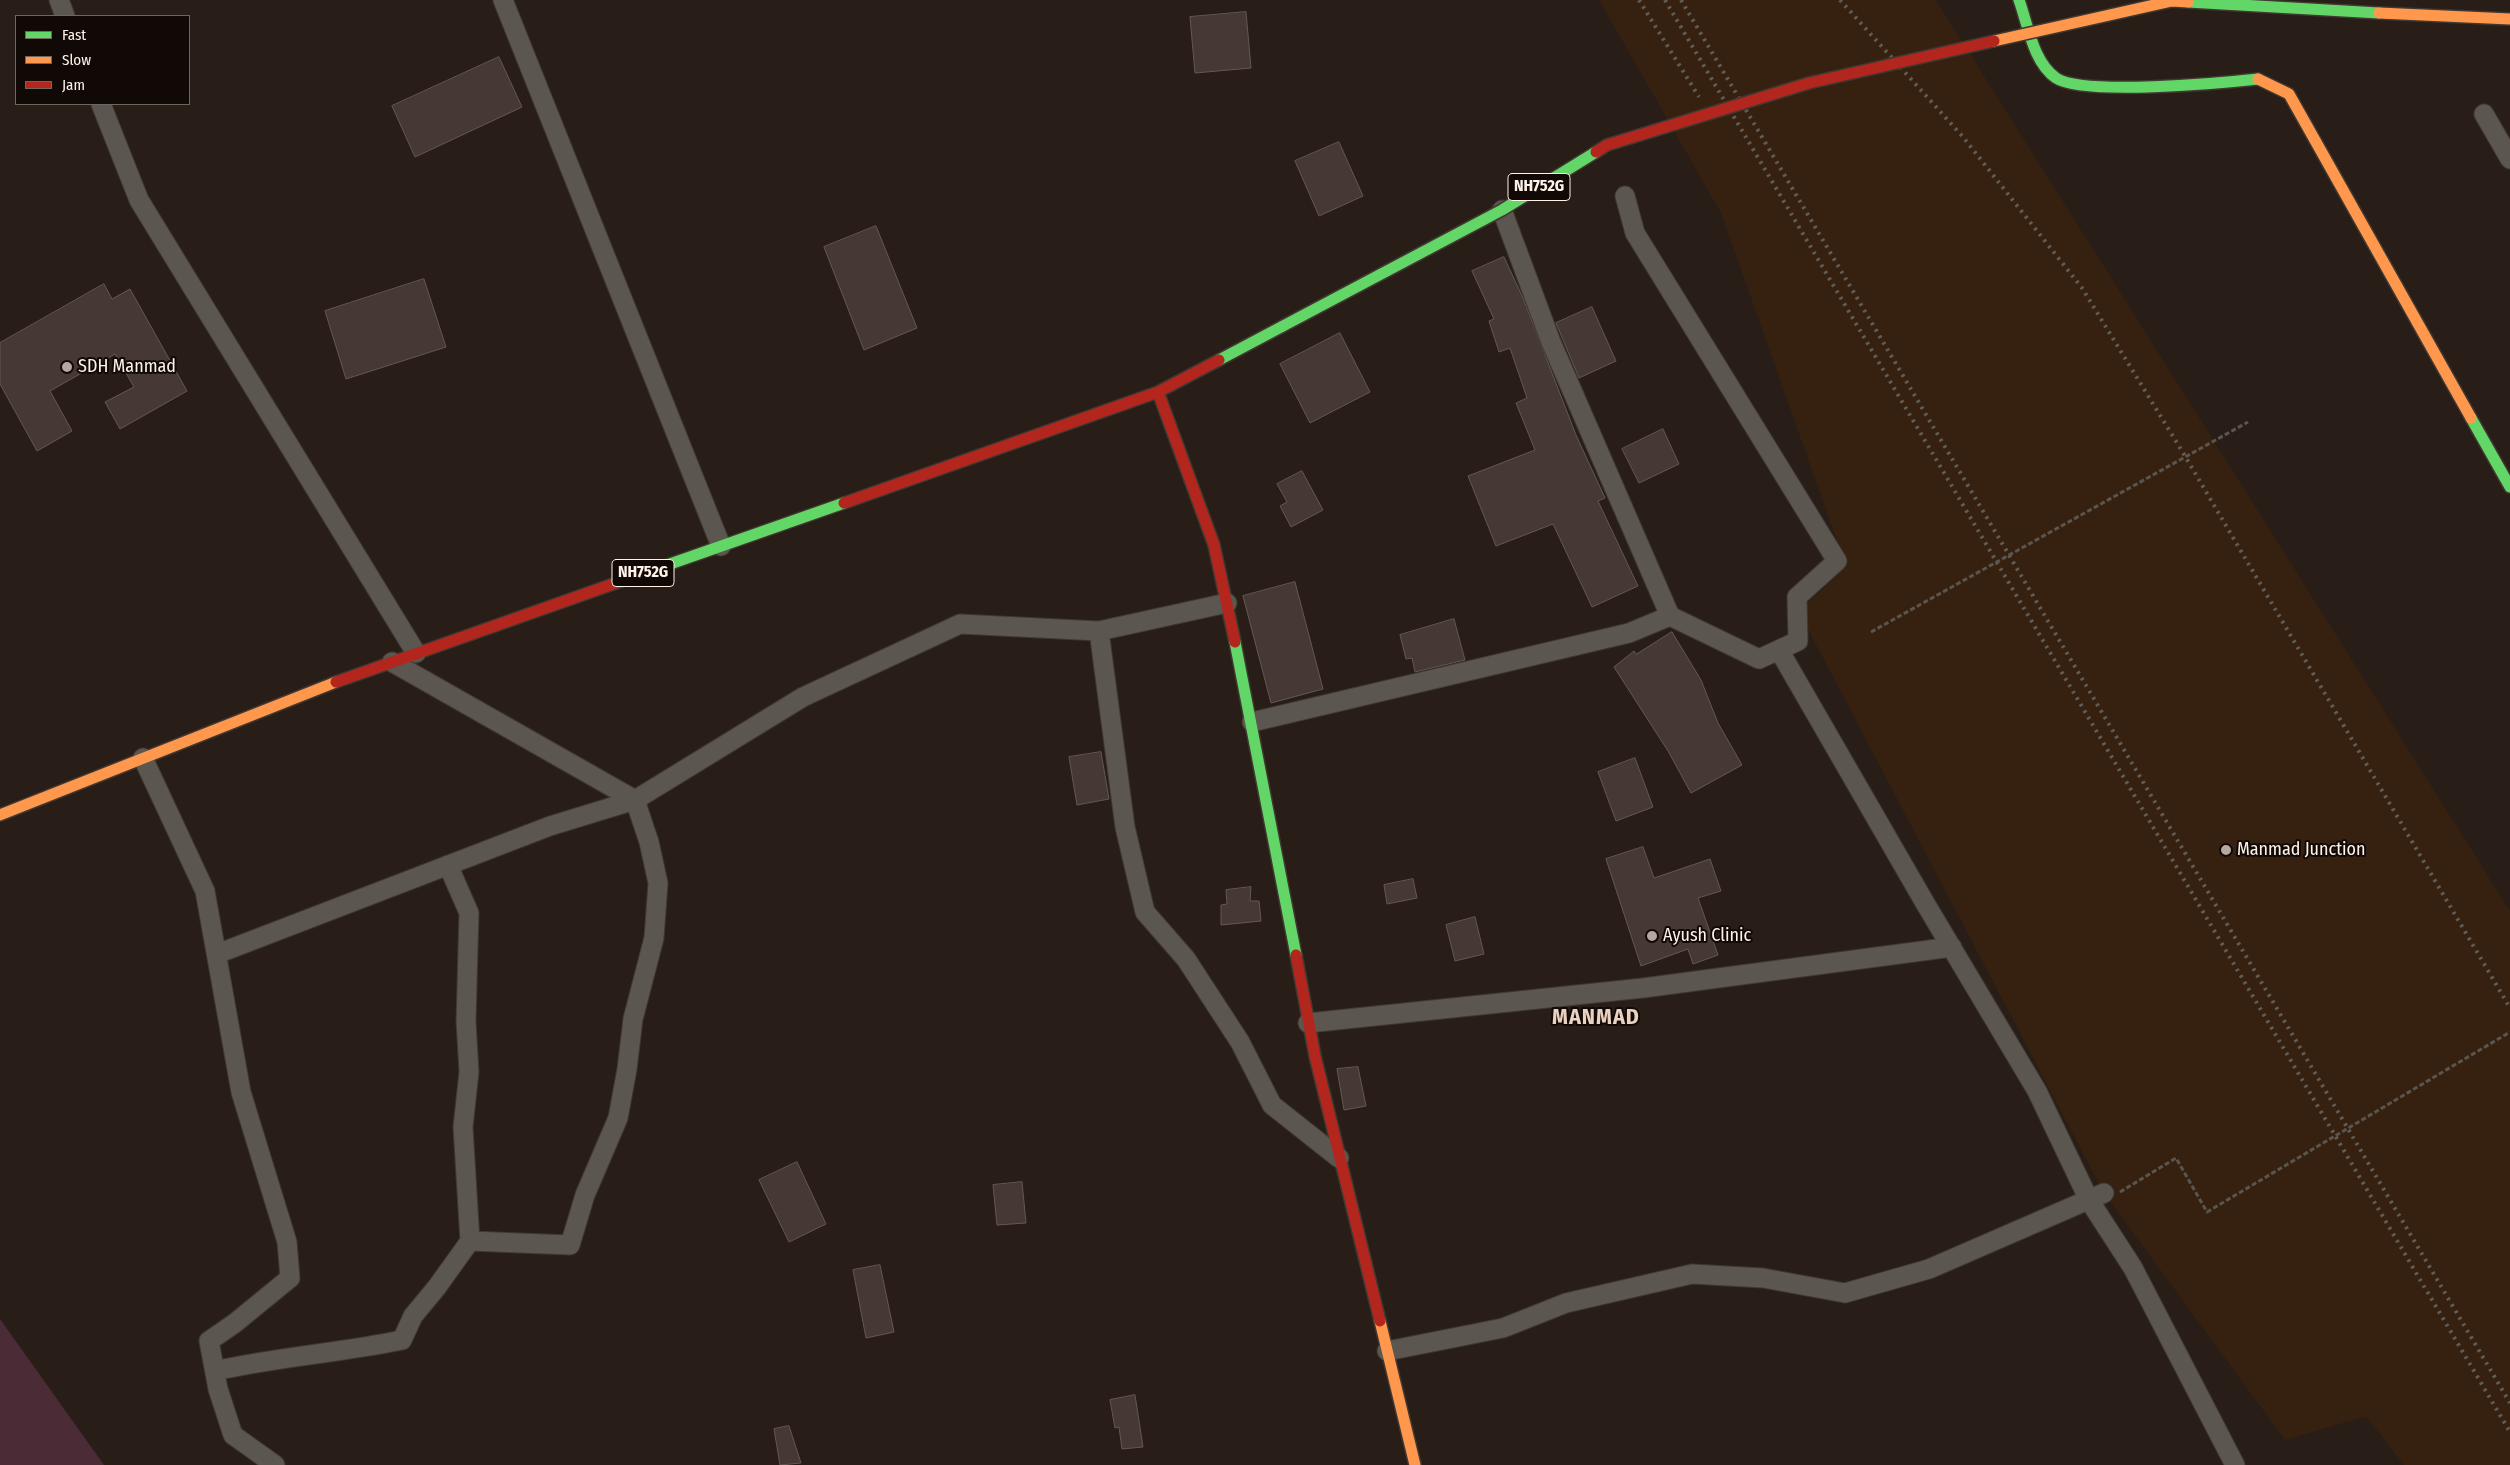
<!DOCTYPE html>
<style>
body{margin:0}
#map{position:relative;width:2510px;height:1465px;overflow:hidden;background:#281e17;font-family:"Fira Sans Condensed",sans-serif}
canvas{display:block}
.legend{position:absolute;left:15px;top:15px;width:175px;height:90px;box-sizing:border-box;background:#110905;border:1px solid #706660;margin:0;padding:6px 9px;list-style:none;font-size:15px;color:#fff2e9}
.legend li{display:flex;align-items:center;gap:10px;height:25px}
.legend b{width:25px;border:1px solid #706660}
</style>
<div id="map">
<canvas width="2510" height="1465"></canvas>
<ul class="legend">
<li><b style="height:6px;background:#63d668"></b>Fast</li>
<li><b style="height:6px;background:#ff974d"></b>Slow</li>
<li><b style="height:6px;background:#b3261e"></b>Jam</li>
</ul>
</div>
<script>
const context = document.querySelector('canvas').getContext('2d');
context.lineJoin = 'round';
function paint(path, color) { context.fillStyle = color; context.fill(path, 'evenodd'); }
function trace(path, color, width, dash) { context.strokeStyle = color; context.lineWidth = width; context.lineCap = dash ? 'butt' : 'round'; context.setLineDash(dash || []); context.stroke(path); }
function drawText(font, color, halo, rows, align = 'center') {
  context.font = font + ' "Fira Sans Condensed",sans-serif'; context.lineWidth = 4; context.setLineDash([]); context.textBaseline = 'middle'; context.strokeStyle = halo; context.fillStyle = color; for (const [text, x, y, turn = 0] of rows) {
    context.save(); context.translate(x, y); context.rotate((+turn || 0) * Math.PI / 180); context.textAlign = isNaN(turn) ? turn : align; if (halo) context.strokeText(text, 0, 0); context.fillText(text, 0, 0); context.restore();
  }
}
paint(new Path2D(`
 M 1599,0 L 1936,0 L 2510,911 L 2510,1465 L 2404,1465 L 2366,1416 L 2285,1440 L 2104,1193 L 1799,612 L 1846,566 L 1721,213 Z`), '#362110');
paint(new Path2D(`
 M 0,1319 L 104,1465 L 0,1465 Z`), '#4a2b36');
const building = new Path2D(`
 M 1246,12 L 1251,68 L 1195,73 L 1190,17 Z
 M 499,57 L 522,107 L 415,157 L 392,106 Z
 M 1339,142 L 1363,196 L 1319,216 L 1295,161 Z
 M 876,226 L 917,328 L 864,350 L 824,247 Z
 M 1504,257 L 1523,298 L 1576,435 L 1605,498 L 1598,501 L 1638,586 L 1592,607 L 1553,524 L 1496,546 L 1468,476 L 1535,450 L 1516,403 L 1527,398 L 1510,348 L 1499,352 L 1489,321 L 1494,319 L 1472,271 Z
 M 424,279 L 446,347 L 346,379 L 325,311 Z
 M 104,284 L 112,299 L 130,289 L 187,391 L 120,429 L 105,402 L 134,387 L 115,354 L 50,391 L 72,431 L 37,451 L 0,384 L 0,343 Z
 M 1592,307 L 1616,361 L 1579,378 L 1556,323 Z
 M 1340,333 L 1370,392 L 1310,423 L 1280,364 Z
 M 1663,429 L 1679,464 L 1639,483 L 1622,449 Z
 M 1302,471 L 1323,510 L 1291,527 L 1280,506 L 1287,502 L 1277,484 Z
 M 1295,582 L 1323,689 L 1271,703 L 1243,596 Z
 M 1454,619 L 1465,660 L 1415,672 L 1412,658 L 1406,659 L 1400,635 Z
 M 1672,632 L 1701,680 L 1718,723 L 1742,765 L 1691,793 L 1668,751 L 1614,667 L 1634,651 L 1636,654 Z
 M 1101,752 L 1109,799 L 1077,805 L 1069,757 Z
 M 1635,758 L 1653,807 L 1616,821 L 1598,772 Z
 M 1643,847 L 1654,878 L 1710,859 L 1721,891 L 1698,898 L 1718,955 L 1693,964 L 1688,949 L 1641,966 L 1606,859 Z
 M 1413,879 L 1417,898 L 1387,904 L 1384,885 Z
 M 1251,887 L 1250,901 L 1259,901 L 1261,921 L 1221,925 L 1221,905 L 1227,904 L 1226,890 Z
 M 1475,917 L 1484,954 L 1455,961 L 1446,925 Z
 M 1358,1067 L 1366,1106 L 1344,1110 L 1337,1069 Z
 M 797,1162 L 826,1224 L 789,1242 L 759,1180 Z
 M 1022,1182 L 1026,1223 L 997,1225 L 993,1185 Z
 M 880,1265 L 894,1332 L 866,1338 L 853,1270 Z
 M 1135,1395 L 1143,1447 L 1122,1449 L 1119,1427 L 1115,1428 L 1110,1400 Z
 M 789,1426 L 801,1463 L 780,1465 L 774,1429 Z`);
paint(building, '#463835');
trace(building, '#635855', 1);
const street = new Path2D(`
 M 59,0 L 65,16
 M 503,0 L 721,546
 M 101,104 L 139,200 L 416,653
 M 2484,114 L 2510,159
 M 1625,196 L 1635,233 L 1837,561 L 1797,597 L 1798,641 L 1759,659 L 1670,616
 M 1227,603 L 1099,631 L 1125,827 L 1145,912 L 1186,959 L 1240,1042 L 1272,1105 L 1339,1158
 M 1779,650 L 1925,903 L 2037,1091 L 2089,1200 L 2133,1268 L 2235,1465
 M 392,662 L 635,800 L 803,697 L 960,624 L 1099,631
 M 1252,722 L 1629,633 L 1670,616 L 1551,342 L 1502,210
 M 143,758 L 205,891 L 241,1092 L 287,1242 L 290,1278 L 235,1323 L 209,1341 L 218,1389 L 233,1435 L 275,1465
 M 448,865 L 469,913 L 466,1021 L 469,1072 L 463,1127 L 470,1241
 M 1308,1023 L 1643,988 L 1952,947
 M 1387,1351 L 1503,1328 L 1566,1303 L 1692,1274 L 1763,1278 L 1845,1293 L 1929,1269 L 2104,1193
 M 215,1371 C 277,1357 340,1353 402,1340 L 413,1316 L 437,1287 L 470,1241 L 570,1245 L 585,1195 L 618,1118 L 627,1069 L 633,1019 L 654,938 L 658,883 L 649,842 L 635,800 L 550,826 L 217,954`);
const fast = new Path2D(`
 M 2019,0 C 2028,25 2033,62 2056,78 C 2083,96 2222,83 2258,79
 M 1219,360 L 1283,326
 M 2471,418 L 2510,487
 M 633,577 L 844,503
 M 1235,642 L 1296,955`);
const slow = new Path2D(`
 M 2258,79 L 2289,94 L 2471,418
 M 0,815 L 336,682
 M 1380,1321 L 1415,1465`);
const jam = new Path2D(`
 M 1158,392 L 1214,545 L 1235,642
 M 844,503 L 1158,392 L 1219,360
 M 336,682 L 633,577
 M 1296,955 L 1315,1056 L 1380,1321`);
trace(street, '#403832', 21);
trace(fast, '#403832', 14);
trace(slow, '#403832', 14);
trace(jam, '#403832', 14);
trace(street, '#5b564f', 19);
trace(fast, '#63d668', 11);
trace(slow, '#ff974d', 11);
trace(jam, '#b3261e', 11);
trace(new Path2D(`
 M 1639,0 L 1699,97
 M 1665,0 L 2510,1432
 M 1681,0 L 2510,1403
 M 1840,0 L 1963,137 L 2082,288 L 2185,456 L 2510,1008`), '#615c56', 4, [2.5, 5]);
const fastBridge = new Path2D(`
 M 2188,2 L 2379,13
 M 1283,326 L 1502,210 L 1596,152`);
const slowBridge = new Path2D(`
 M 2379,13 L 2510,19
 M 1994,41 L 2172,1 L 2188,2`);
const jamBridge = new Path2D(`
 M 1596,152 L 1607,145 L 1809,83 L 1994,41`);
trace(fastBridge, '#403832', 14, []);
trace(slowBridge, '#403832', 14, []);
trace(jamBridge, '#403832', 14, []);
trace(new Path2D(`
 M 1871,632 L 2248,422
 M 2120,1192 L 2176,1158 L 2207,1212 L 2510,1032`), '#5b554f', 3, [5, 2.5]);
trace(fastBridge, '#63d668', 11);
trace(slowBridge, '#ff974d', 11);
trace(jamBridge, '#b3261e', 11);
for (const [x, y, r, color] of [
 [67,367,6,"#b4a8a0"],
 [2226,850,6,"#b4a8a0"],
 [1652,936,6,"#b4a8a0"]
]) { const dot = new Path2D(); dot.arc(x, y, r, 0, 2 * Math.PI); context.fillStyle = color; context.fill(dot); trace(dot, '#110905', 2); }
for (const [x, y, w] of [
 [1539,187,62],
 [643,573,62]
]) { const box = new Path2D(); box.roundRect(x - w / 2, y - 13.5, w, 27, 4); context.fillStyle = '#110905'; context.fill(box); trace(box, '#fff2e9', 1); }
drawText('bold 16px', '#fff2e9', null, [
 ["NH752G",1539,187],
 ["NH752G",643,573]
]);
drawText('18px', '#fff2e9', '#110905', [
 ["SDH Manmad",78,367],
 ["Manmad Junction",2237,850],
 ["Ayush Clinic",1663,936]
], 'left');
context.letterSpacing = '1px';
drawText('bold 22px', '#ead1c0', '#110905', [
 ["MANMAD",1596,1018]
]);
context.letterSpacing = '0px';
</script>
